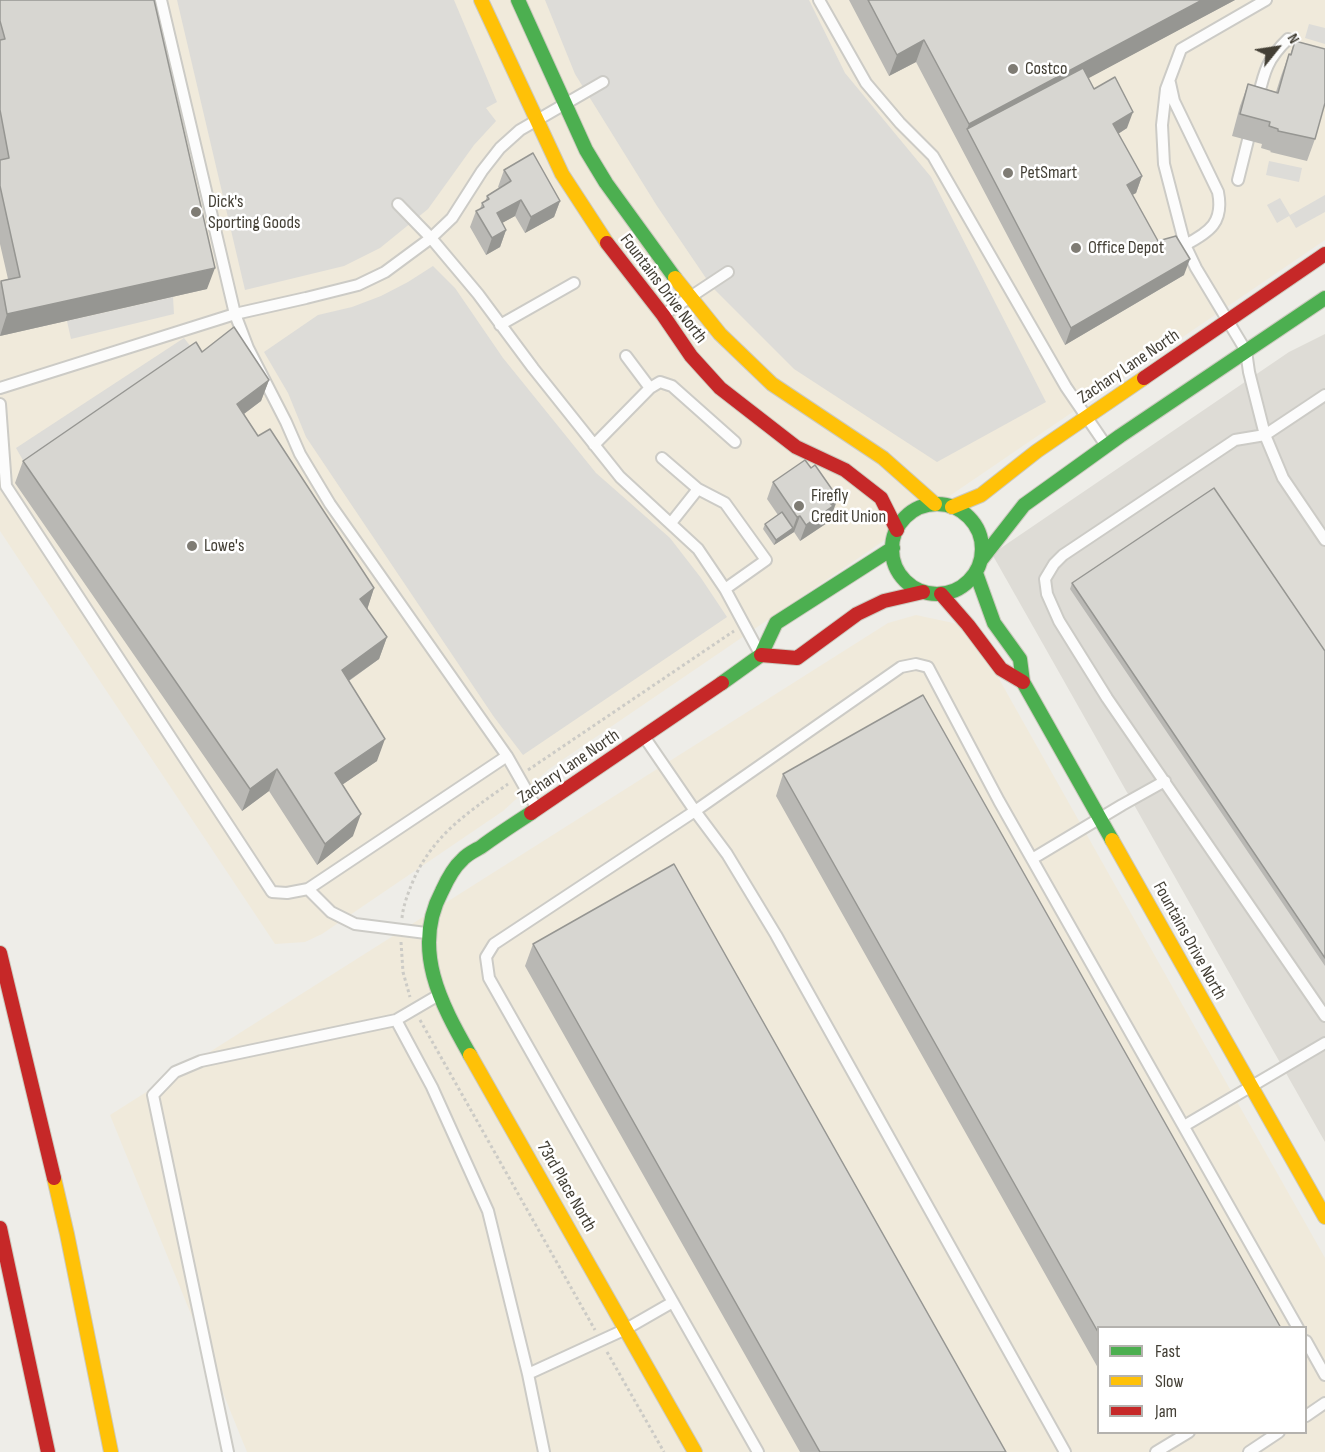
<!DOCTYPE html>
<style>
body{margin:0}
#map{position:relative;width:1325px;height:1452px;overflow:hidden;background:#eeede8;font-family:"Sofia Sans Condensed",sans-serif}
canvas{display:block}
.legend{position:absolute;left:1097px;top:1326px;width:210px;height:108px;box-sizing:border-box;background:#fff;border:2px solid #b4b2ae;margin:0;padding:8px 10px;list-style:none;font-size:18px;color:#433f35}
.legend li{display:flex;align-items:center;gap:12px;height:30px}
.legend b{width:30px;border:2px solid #b4b2ae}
.north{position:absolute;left:1247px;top:18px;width:60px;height:60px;-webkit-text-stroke:4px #fff;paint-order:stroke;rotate:60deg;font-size:16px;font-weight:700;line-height:24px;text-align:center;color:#433f35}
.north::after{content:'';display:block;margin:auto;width:21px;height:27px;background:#433f35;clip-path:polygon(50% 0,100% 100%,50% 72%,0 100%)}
</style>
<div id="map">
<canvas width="1325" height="1452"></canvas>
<ul class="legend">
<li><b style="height:8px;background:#4caf50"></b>Fast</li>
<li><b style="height:8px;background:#ffc107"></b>Slow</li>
<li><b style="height:8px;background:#c62828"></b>Jam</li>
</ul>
<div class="north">N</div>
</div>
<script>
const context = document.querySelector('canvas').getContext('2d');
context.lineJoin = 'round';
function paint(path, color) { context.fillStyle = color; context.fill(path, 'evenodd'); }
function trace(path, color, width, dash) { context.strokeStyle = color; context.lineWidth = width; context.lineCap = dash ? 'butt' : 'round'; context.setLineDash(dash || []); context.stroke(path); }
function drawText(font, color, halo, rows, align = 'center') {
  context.font = font + ' "Sofia Sans Condensed",sans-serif'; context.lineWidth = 5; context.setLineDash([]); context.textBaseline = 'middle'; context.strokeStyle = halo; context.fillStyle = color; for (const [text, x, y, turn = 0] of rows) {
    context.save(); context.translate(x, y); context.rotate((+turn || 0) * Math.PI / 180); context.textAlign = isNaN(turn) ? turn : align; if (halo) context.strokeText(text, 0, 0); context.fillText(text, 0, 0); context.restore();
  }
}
paint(new Path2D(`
 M 0,0 L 1325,0 L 1325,240 L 549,769 L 503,811 L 322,934 L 305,942 L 275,944 L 0,531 Z
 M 916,615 L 958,624 L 994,670 L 1325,1258 L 1325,1452 L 247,1452 L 110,1115 L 888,623 ZM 1098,1328 L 1306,1328 L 1306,1432 L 1098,1432 Z`), '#f0eadb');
paint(new Path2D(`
 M 1325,334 L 1325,1142 L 992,554 L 1289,352 Z`), '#dedcd6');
paint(new Path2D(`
 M 177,0 L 454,0 L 497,102 L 486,108 L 496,121 L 474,145 L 428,209 L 380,248 L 344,266 L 245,290 Z
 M 545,0 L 809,0 L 845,73 L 931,177 L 1046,402 L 937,462 L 794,369 L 712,287 L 657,206 L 575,74 Z
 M 1309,24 L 1325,28 L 1325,44 L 1305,38 Z
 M 1269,161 L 1302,168 L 1299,182 L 1266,175 Z
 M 1325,195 L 1325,212 L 1296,228 L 1289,216 L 1277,223 L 1267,205 L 1280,198 L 1290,215 Z
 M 433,266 L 455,288 L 503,358 L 596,473 L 670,538 L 701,578 L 727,617 L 523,755 L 494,717 L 306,437 L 288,393 L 264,352 L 318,315 L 352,307 L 381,296 L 408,282 Z
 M 173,297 L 174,314 L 71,339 L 67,321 Z
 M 184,338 L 191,347 L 24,462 L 16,448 Z`), '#dddcd8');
const lane = new Path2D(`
 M 161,0 L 235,314 L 248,348 L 286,422 L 300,454 L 330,504 L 507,756 L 536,807
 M 819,0 L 866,83 L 900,123 L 933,156 L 1066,387 L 1105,444
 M 1266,0 L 1181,49 L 1166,89 L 1162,125 L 1164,164 L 1185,245 L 1196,268 L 1246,351 L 1249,372 L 1265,435 L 1283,478 L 1325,540
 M 1170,83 L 1174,101 L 1218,192 C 1224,222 1210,232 1185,245
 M 1257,102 C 1264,73 1266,60 1288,39
 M 1238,180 L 1248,140
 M 398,204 L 431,238 L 478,294 L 533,368 L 620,477 L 698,549 L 725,589 L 759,652
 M 663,315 L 728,272
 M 500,325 L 574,283
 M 626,356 L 650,388
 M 0,388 L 235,314 L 306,298 L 358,285 L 385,272 L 431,238 L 452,218 L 482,171 L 500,148 L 520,130 L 603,82
 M 1325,395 L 1265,435 L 1235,440 L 1063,555 L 1054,564 L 1045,579 L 1047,594 L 1059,621 L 1107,698 L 1325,1016
 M 0,404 L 6,486 L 272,892 L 287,893 L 308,889 L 507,756
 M 594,445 L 650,388 L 660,382 L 672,386 L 735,442
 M 662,458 L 698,489 L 725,503 L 766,560 L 725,589
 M 671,523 L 698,489
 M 645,738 L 695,811 L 901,667 L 916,664 L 928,667 L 999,801 L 1298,1328
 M 1032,859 L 1122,805 L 1165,781
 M 308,889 L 331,912 L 355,924 L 426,933
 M 396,1020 L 432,1087 L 488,1211 L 528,1374
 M 1184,1126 L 1325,1043
 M 1306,1341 L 1325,1375
 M 1306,1416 L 1325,1403
 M 228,1452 L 153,1095 L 175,1072 L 201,1061 L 396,1020 L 437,996
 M 544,1452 L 528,1374 L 626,1329 L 673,1302
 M 758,1452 L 489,978 L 486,957 L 494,944 L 695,811 L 727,854 L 776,935 L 1065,1452
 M 1156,1452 L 1189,1432
 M 1249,1452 L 1279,1432`);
const fast = new Path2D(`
 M 518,0 L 586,150 L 606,183 L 675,278
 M892 549a45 45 0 1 1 90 0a45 45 0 1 1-90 0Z
 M 981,560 L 1024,505 L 1120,436 L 1325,298
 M 976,573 L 994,623 L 1020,659 L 1023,682 L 1112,840
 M 722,683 L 761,655 L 776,623 L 893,548
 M 470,1055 C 441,1004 411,949 442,891 C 447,880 453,868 462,860 C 467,854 474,851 481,847 C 497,835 514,824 531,813`);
const slow = new Path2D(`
 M 481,0 L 562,174 L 607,243
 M 675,278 L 720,334 L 772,384 L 883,458 L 935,504
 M 952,507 L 981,495 L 1037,451 L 1144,378
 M 1112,840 L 1325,1217
 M 470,1055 L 695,1452
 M 54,1178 L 67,1234 L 111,1452`);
const jam = new Path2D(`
 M 607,243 L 663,315 L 691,356 L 720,388 L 796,447 L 845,470 L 881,498 L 897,530
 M 1144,378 L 1325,254
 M 941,594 L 968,625 L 1001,669 L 1023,682
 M 761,655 L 797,658 L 857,614 L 884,601 L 923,592
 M 531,813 L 722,683
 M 0,953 L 54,1178
 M 0,1228 L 48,1452`);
trace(lane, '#cccbc6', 14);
trace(fast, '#cccabf', 16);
trace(slow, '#cccabf', 16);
trace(jam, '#cccabf', 16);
trace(new Path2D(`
 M 528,770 L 734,631
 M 402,918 C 403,907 407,896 411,886 C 430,837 467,813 508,784
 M 401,942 L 403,972 L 410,997
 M 420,1020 L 595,1330
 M 607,1352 L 664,1452`), '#cccbc6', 3, [3, 3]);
trace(lane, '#fcfcfc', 10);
trace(fast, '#4caf50', 14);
trace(slow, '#ffc107', 14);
trace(jam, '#c62828', 14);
paint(new Path2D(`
 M 0,0 L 207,289 L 0,336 L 0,283 L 1,281 L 8,279 L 0,244 Z
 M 849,0 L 1235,0 L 1088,78 L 1094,89 L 1127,128 L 1118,134 L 1142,176 L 1136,193 L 1132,195 L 1158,241 L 1184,275 L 1065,345 L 916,62 L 889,76 Z
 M 1295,41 L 1315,139 L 1307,161 L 1270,152 L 1271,151 L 1261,148 L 1262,144 L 1232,136 L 1240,106 L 1248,84 L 1276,92 L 1281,76 L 1289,54 L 1290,55 Z
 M 504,170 L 560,201 L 554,217 L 525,233 L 515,216 L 502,223 L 506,230 L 500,247 L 486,255 L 470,227 L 476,211 L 480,209 L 482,203 L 485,202 L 487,196 L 499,188 L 498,187 Z
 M 202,352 L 269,380 L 261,401 L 244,414 L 258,436 L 374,588 L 367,609 L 387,637 L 379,659 L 349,681 L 377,761 L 342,785 L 353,836 L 317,865 L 269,791 L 242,811 L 15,483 L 23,461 Z
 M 773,482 L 832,514 L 829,516 L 827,523 L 800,541 L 794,532 L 774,545 L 763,529 L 765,524 L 778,515 L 767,499 Z
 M 1072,583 L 1325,651 L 1325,966 L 1070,589 Z
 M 783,774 L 1098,1328 L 1098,1368 L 776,796 Z
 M 533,944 L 1006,1452 L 800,1452 L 525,966 Z`), '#b9b8b4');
paint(new Path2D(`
 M 1202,0 L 1235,0 L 973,140 L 967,129 L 969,124 Z
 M 924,40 L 916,62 L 889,76 L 897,55 Z
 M 1133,112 L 1127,128 L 1107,141 L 1113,124 Z
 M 1142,176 L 1136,193 L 1121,201 L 1127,185 Z
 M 521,200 L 515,216 L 491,229 L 497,213 Z
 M 560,201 L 554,217 L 525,233 L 531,217 Z
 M 506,230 L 500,247 L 486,255 L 492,238 Z
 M 1190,259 L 1184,275 L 1065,345 L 1071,328 Z
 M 215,268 L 207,289 L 0,336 L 7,314 Z
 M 269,380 L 261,401 L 229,425 L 237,404 Z
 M 838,498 L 832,514 L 829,516 L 827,523 L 800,541 L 806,525 L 830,503 Z
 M 800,516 L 794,532 L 774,545 L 776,540 L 793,528 L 797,517 Z
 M 374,588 L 367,610 L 360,599 Z
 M 387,637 L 379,659 L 334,691 L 342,670 Z
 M 385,739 L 377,761 L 327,795 L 335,773 Z
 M 277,769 L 269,791 L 242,811 L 250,789 Z
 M 361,814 L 353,836 L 317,865 L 325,844 Z`), '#969692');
const building = new Path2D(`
 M 0,0 L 154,0 L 215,268 L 7,314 L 1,281 L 20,277 L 0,186 L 0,160 L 9,158 L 0,110 L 0,40 L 5,39 L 0,21 Z
 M 868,0 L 1202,0 L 969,124 L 924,40 L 897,55 Z
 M 1295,41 L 1325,49 L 1325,103 L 1315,139 L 1278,131 L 1278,129 L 1269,126 L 1270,122 L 1240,114 L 1248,84 L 1278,93 L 1289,54 L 1291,55 Z
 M 1083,68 L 1094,89 L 1115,77 L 1133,112 L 1113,124 L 1142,176 L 1127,185 L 1158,241 L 1176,236 L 1190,259 L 1071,328 L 967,129 Z
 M 533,153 L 560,201 L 531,217 L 521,200 L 497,213 L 506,230 L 492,238 L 476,211 L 484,207 L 482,203 L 489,199 L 487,196 L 511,181 L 504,170 Z
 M 234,327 L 269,380 L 237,404 L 258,436 L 270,429 L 374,588 L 360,599 L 387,637 L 342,670 L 385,739 L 335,773 L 361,814 L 325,844 L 277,769 L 250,789 L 23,461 L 196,342 L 202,352 Z
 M 805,460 L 811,468 L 815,465 L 838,498 L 830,503 L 833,506 L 806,525 L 800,516 L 797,517 L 773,482 Z
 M 1214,488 L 1325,651 L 1325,958 L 1072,583 Z
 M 782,512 L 793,528 L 776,540 L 765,524 Z
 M 923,695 L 1281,1328 L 1098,1328 L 1098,1332 L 783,774 Z
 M 674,864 L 1006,1452 L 820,1452 L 533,944 Z`);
paint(building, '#d7d6d1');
trace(building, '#969692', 1.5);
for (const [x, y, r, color] of [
 [1013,69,6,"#7f7c74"],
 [1008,173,6,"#7f7c74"],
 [196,212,6,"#7f7c74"],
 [1076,248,6,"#7f7c74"],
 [799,506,6,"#7f7c74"],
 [192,546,6,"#7f7c74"]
]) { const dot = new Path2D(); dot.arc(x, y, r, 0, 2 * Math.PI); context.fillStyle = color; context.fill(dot); trace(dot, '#fff', 2); }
drawText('18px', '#433f35', '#fff', [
 ["Costco",1025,69],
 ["PetSmart",1020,173],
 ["Dick's",208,202],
 ["Sporting Goods",208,223],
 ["Office Depot",1088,248],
 ["Firefly",811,496],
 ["Credit Union",811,517],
 ["Lowe's",204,546]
], 'left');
drawText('18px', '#433f35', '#fff', [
 ["Fountains Drive North",663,289,53],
 ["Zachary Lane North",1129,367,-34],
 ["Zachary Lane North",569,767,-34],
 ["Fountains Drive North",1189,941,61],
 ["73rd Place North",566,1187,60]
]);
</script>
